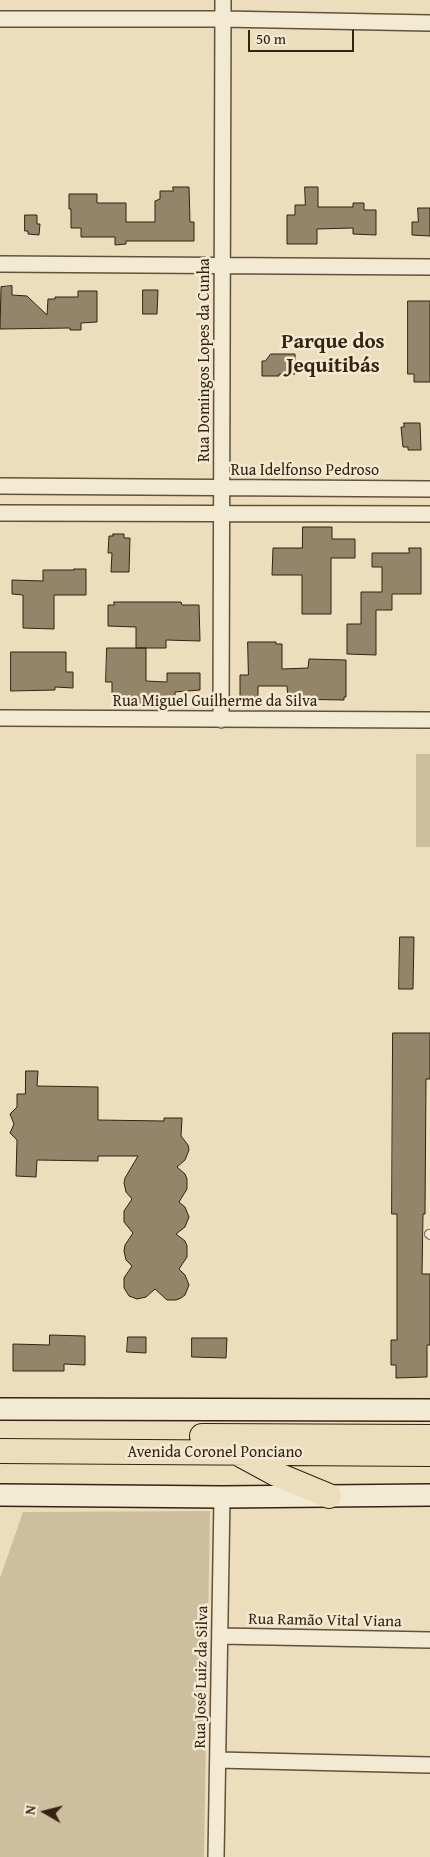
<!DOCTYPE html>
<meta charset="utf-8">
<style>
body{margin:0}
#map{position:relative;width:430px;height:1857px;overflow:hidden;background:#ecdebc;font-family:"Gentium Book Plus",serif}
canvas{display:block}
.north{position:absolute;left:20px;top:1787px;width:50px;height:50px;-webkit-text-stroke:4px #f3ead3;paint-order:stroke;rotate:278deg;font-size:14px;font-weight:700;line-height:20px;text-align:center;color:#352210}
.north::after{content:'';display:block;margin:auto;width:18px;height:22px;background:#352210;clip-path:polygon(50% 0,100% 100%,50% 72%,0 100%)}
.scale{position:absolute;left:248px;top:30px;width:106px;height:22px;box-sizing:border-box;border:2px solid #352210;border-top:0;padding-left:6px;font-size:15px;line-height:18px;white-space:nowrap;color:#352210;-webkit-text-stroke:4px #f3ead3;paint-order:stroke}
</style>
<div id="map">
<canvas width="430" height="1857"></canvas>
<div class="north">N</div>
<div class="scale">50 m</div>
</div>
<script>
const context = document.querySelector('canvas').getContext('2d');
context.lineJoin = 'round';
function paint(path, color) { context.fillStyle = color; context.fill(path, 'evenodd'); }
function trace(path, color, width, dash) { context.strokeStyle = color; context.lineWidth = width; context.lineCap = dash ? 'butt' : 'round'; context.setLineDash(dash || []); context.stroke(path); }
function drawText(font, color, halo, rows, align = 'center') {
  context.font = font + ' "Gentium Book Plus",serif'; context.lineWidth = 5; context.setLineDash([]); context.textBaseline = 'middle'; context.strokeStyle = halo; context.fillStyle = color; for (const [text, x, y, turn = 0] of rows) {
    context.save(); context.translate(x, y); context.rotate((+turn || 0) * Math.PI / 180); context.textAlign = isNaN(turn) ? turn : align; if (halo) context.strokeText(text, 0, 0); context.fillText(text, 0, 0); context.restore();
  }
}
paint(new Path2D(`
 M 416,754 L 430,754 L 430,847 L 416,847 Z
 M 210,1511 L 204,1857 L 0,1857 L 0,1578 L 23,1512 Z`), '#cdbe9f');
const building = new Path2D(`
 M 173,187 L 189,187 L 190,222 L 194,222 L 194,241 L 126,241 L 126,244 L 115,245 L 115,237 L 81,237 L 81,228 L 71,228 L 71,209 L 69,209 L 69,194 L 97,194 L 97,203 L 126,203 L 126,222 L 155,222 L 155,201 L 160,199 L 160,191 L 173,191 Z
 M 305,187 L 318,187 L 318,207 L 353,207 L 353,203 L 364,203 L 364,210 L 376,210 L 376,235 L 353,234 L 353,228 L 317,229 L 317,244 L 287,244 L 287,215 L 295,215 L 295,205 L 305,205 Z
 M 418,208 L 430,208 L 430,236 L 412,235 L 412,222 L 418,222 Z
 M 25,215 L 37,215 L 37,224 L 40,224 L 39,235 L 28,234 L 28,231 L 25,231 Z
 M 12,286 L 12,295 L 27,296 L 47,315 L 48,299 L 55,299 L 55,297 L 78,297 L 78,291 L 97,291 L 97,322 L 81,323 L 81,330 L 70,330 L 70,328 L 0,329 L 1,287 Z
 M 143,290 L 158,290 L 157,314 L 143,314 Z
 M 408,301 L 430,301 L 430,382 L 414,382 L 414,374 L 408,374 Z
 M 271,354 L 295,354 L 295,374 L 279,374 L 279,376 L 262,376 L 262,361 L 265,361 Z
 M 404,423 L 420,423 L 421,450 L 408,450 L 408,447 L 403,447 L 401,427 L 404,427 Z
 M 303,527 L 332,527 L 332,539 L 355,539 L 355,558 L 331,558 L 331,614 L 302,614 L 302,575 L 272,575 L 273,548 L 302,548 Z
 M 113,534 L 124,534 L 124,538 L 130,538 L 129,572 L 111,572 L 112,553 L 108,553 L 109,536 L 113,536 Z
 M 409,548 L 421,548 L 421,594 L 392,594 L 392,610 L 376,610 L 376,655 L 347,654 L 347,624 L 361,624 L 361,592 L 382,592 L 382,567 L 372,567 L 372,553 L 409,553 Z
 M 74,569 L 86,569 L 86,595 L 54,595 L 54,629 L 23,628 L 23,595 L 12,594 L 12,580 L 43,581 L 43,570 L 74,570 Z
 M 114,602 L 181,602 L 182,605 L 199,605 L 200,641 L 166,640 L 166,648 L 136,648 L 136,627 L 108,626 L 108,605 L 114,605 Z
 M 248,642 L 276,642 L 276,644 L 282,644 L 282,669 L 308,668 L 309,659 L 346,660 L 346,697 L 344,697 L 344,700 L 288,699 L 287,686 L 258,686 L 258,699 L 240,699 L 240,675 L 248,675 Z
 M 107,648 L 146,648 L 146,681 L 167,682 L 167,673 L 200,673 L 200,690 L 175,692 L 175,698 L 147,698 L 147,704 L 135,704 L 135,697 L 112,696 L 112,682 L 106,682 Z
 M 11,652 L 66,652 L 66,672 L 73,672 L 73,688 L 55,687 L 55,690 L 11,691 Z
 M 400,937 L 414,937 L 413,989 L 399,989 Z
 M 393,1033 L 430,1033 L 430,1079 L 426,1079 L 425,1214 L 423,1214 L 422,1274 L 430,1274 L 430,1345 L 427,1345 L 427,1377 L 396,1378 L 396,1365 L 391,1365 L 391,1340 L 397,1340 L 397,1214 L 392,1214 Z
 M 26,1071 L 38,1071 L 37,1086 L 98,1087 L 98,1120 L 164,1121 L 164,1118 L 182,1118 L 181,1136 L 188,1145 L 189,1150 L 185,1160 L 177,1167 L 185,1174 L 187,1179 L 187,1189 L 179,1202 L 185,1207 L 189,1217 L 185,1227 L 176,1234 L 185,1241 L 187,1246 L 187,1257 L 179,1269 L 185,1275 L 189,1285 L 185,1295 L 181,1298 L 176,1300 L 167,1300 L 155,1289 L 146,1297 L 137,1299 L 129,1296 L 124,1288 L 124,1278 L 132,1266 L 126,1260 L 124,1251 L 125,1245 L 133,1233 L 124,1222 L 124,1211 L 132,1199 L 126,1192 L 124,1183 L 125,1178 L 138,1156 L 98,1156 L 98,1161 L 37,1160 L 36,1177 L 16,1176 L 17,1140 L 10,1133 L 14,1124 L 10,1114 L 17,1107 L 17,1094 L 25,1094 Z
 M 50,1335 L 85,1336 L 85,1365 L 64,1364 L 64,1371 L 13,1371 L 13,1344 L 49,1345 Z
 M 128,1337 L 146,1337 L 146,1353 L 127,1352 Z
 M 192,1338 L 227,1338 L 226,1358 L 192,1357 Z`);
paint(building, '#948469');
trace(building, '#352210', 1);
const service = new Path2D(`
 M 429,1234 L 430,1235`);
const minor = new Path2D(`
 M 0,19 L 223,19 L 430,23
 M 0,264 L 430,267
 M 0,486 L 430,489
 M 0,513 L 430,514
 M 0,718 L 430,720
 M 221,720 L 223,0
 M 220,1636 L 430,1640
 M 218,1760 L 430,1765
 M 216,1857 L 222,1497`);
const secondary = new Path2D(`
 M 0,1409 L 430,1410
 M 0,1495 L 222,1497 L 430,1495`);
const primary = new Path2D(`
 M 202,1436 L 430,1437
 M 0,1451 L 430,1454
 M 241,1455 L 276,1474 L 329,1496`);
trace(service, '#63513b', 10);
trace(minor, '#63513b', 18);
trace(secondary, '#352210', 24);
trace(primary, '#352210', 26);
trace(service, '#f3ead3', 8);
trace(minor, '#f3ead3', 15);
trace(secondary, '#f3ead3', 21);
trace(primary, '#ecdebc', 24);
drawText('16px', '#352210', '#f3ead3', [
 ["Rua Domingos Lopes da Cunha",205,360,-90],
 ["Rua Idelfonso Pedroso",305,471],
 ["Rua Miguel Guilherme da Silva",215,702],
 ["Avenida Coronel Ponciano",215,1453],
 ["Rua Ramão Vital Viana",325,1621,1],
 ["Rua José Luiz da Silva",202,1677,-89]
]);
drawText('bold 21px', '#352210', '#f3ead3', [
 ["Parque dos",333,343],
 ["Jequitibás",333,367]
]);
</script>
